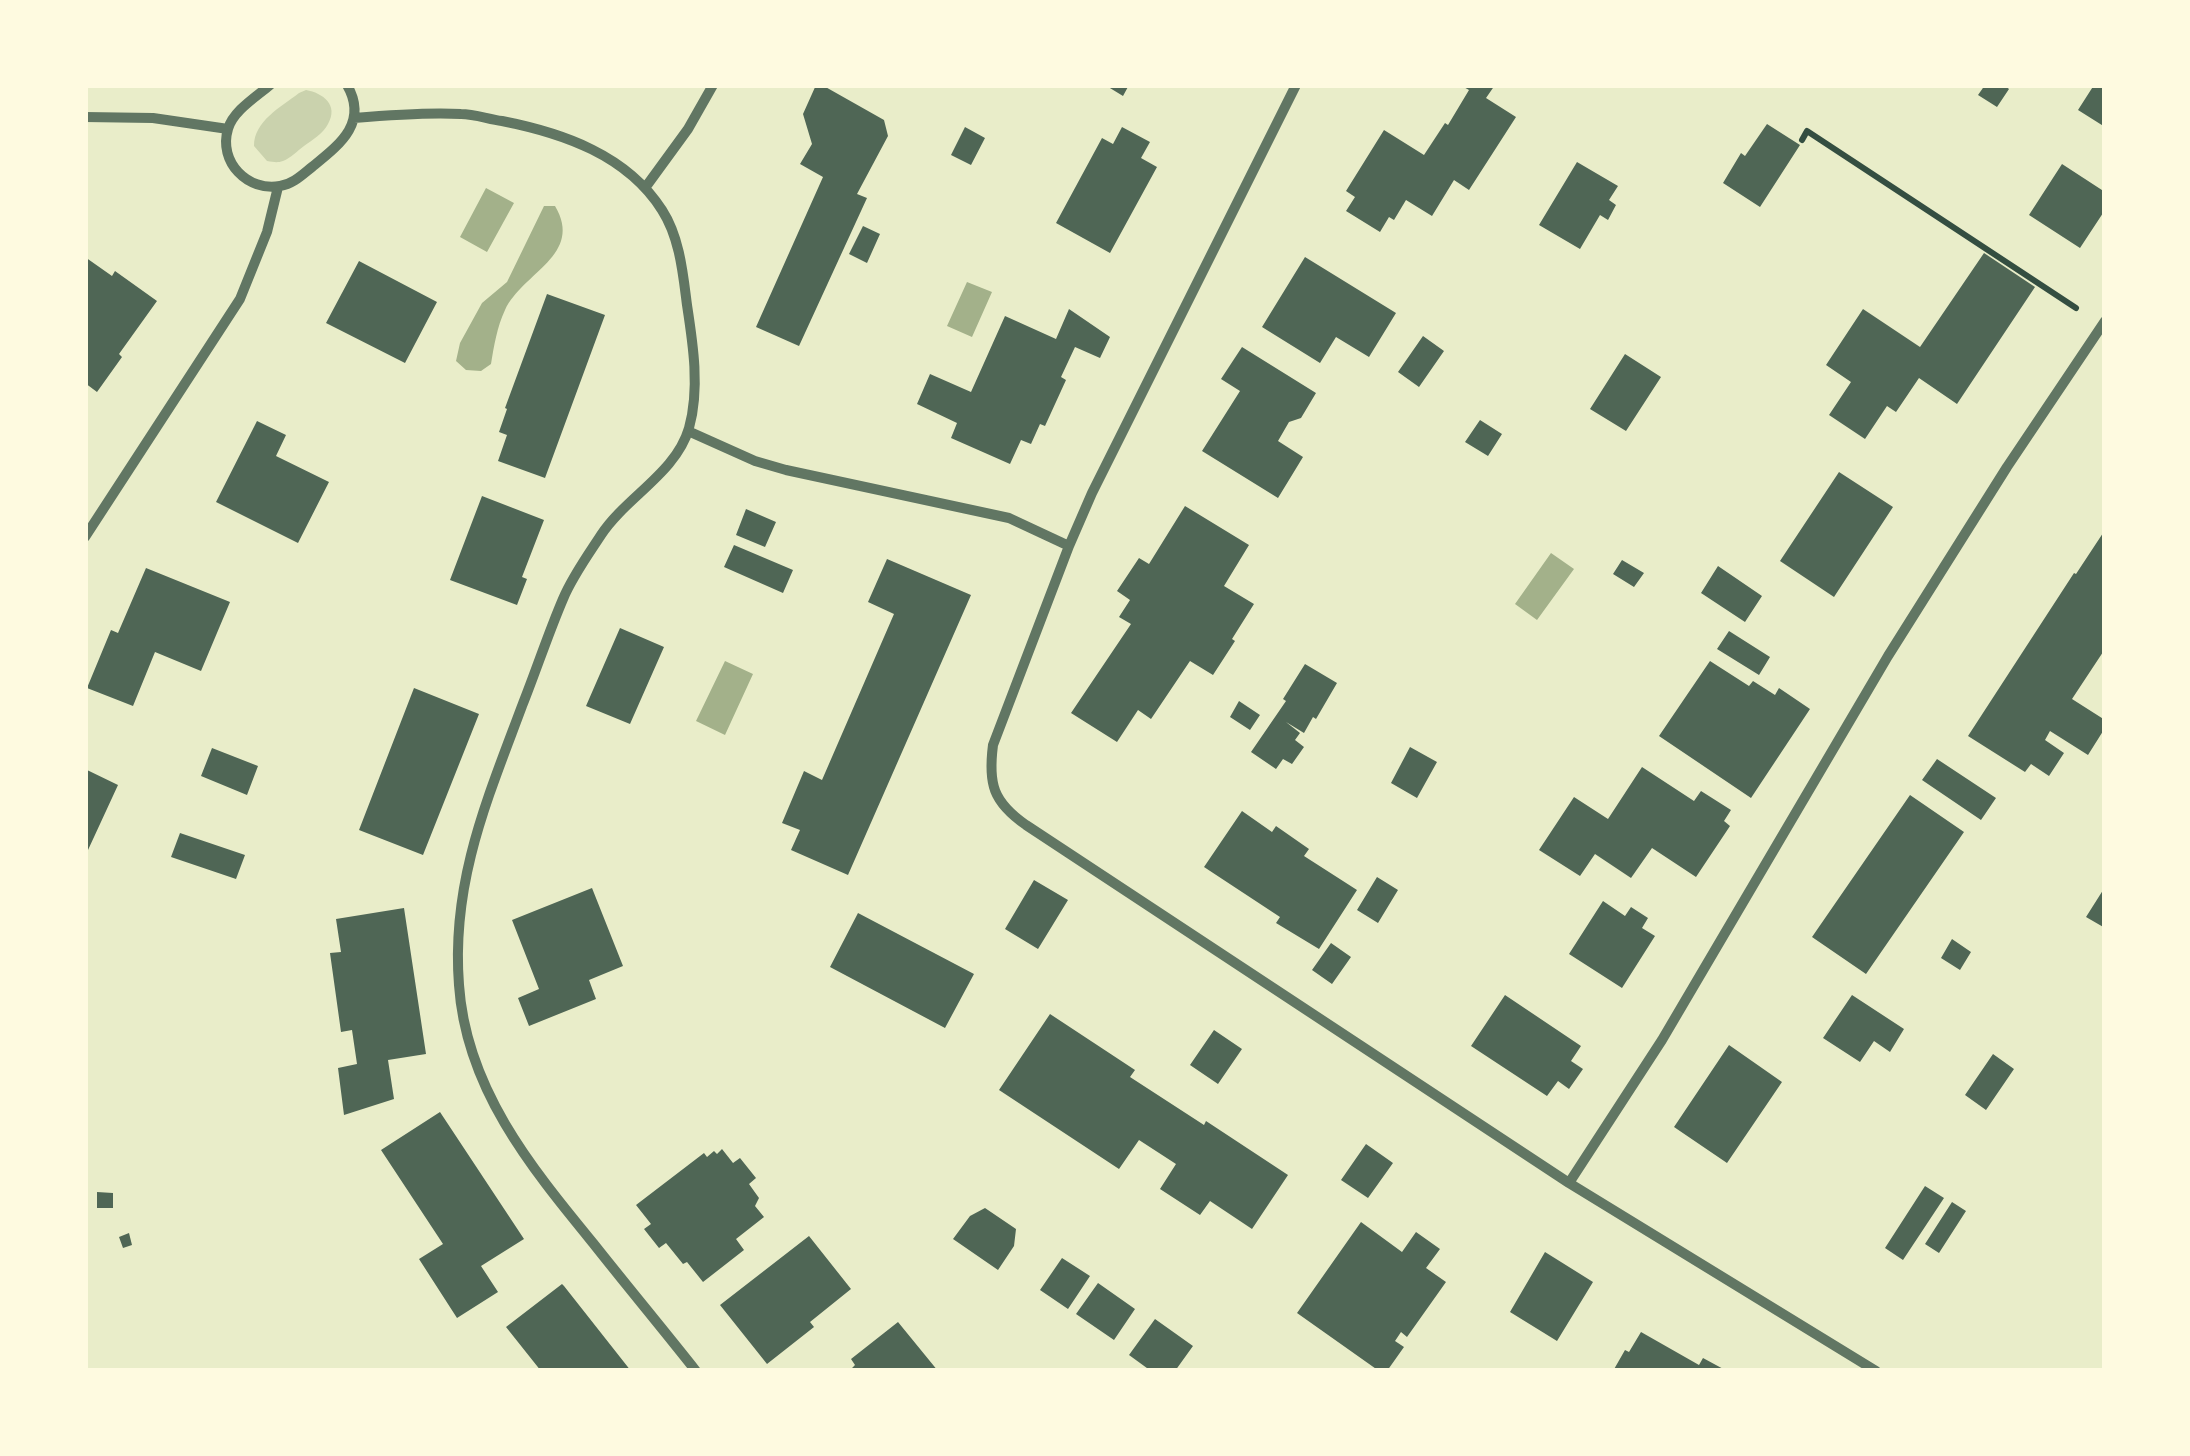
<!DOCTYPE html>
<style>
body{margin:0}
#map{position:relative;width:2190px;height:1456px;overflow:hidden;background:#e9edc9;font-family:Barlow,sans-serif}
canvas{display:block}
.frame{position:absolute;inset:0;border:88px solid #fefae0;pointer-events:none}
</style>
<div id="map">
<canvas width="2190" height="1456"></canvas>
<div class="frame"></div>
</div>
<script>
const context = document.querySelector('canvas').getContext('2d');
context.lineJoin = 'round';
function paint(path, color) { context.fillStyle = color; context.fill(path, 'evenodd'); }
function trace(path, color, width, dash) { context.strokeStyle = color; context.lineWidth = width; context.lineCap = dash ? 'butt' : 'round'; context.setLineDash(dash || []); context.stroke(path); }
paint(new Path2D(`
 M 306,90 C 323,93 339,105 328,124 C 323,134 312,140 304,146 C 297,151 291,158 283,161 C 277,163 274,162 267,161 L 254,146 C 254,121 281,107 299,93 Z`), '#cad2ad');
paint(new Path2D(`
 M 486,188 L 514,203 L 487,252 L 460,237 Z
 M 544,206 L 555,206 C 584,255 523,272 505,310 C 497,327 494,346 491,364 L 481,371 L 466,370 L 456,361 L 460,343 L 482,303 L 507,282 Z
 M 967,282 L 992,292 L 972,337 L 947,326 Z
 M 1551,553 L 1574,569 L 1537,620 L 1515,604 Z
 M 725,661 L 753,674 L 725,735 L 696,721 Z`), '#a3b18a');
paint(new Path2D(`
 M 816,85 L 822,85 L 884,120 L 888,136 L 857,194 L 867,198 L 799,346 L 756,327 L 823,177 L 800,164 L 812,144 L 803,114 Z
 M 1105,85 L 1129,85 L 1123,96 Z
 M 1460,85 L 1495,85 L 1486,98 L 1516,117 L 1469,190 L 1454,180 L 1432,216 L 1406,200 L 1394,220 L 1389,217 L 1380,232 L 1346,211 L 1355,197 L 1346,191 L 1384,130 L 1424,155 L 1445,123 L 1448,125 L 1469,90 Z
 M 1985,85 L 2004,85 L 2009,89 L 1997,107 L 1978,95 Z
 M 2094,85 L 2105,85 L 2105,127 L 2078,110 Z
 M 1767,124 L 1800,145 L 1760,207 L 1723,183 L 1741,153 L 1745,156 Z
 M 965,127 L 985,138 L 971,165 L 951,155 Z
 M 1122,127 L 1150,142 L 1141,158 L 1157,167 L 1110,253 L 1056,223 L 1102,138 L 1113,144 Z
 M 1577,162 L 1618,186 L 1609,200 L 1616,205 L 1608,220 L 1600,215 L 1580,249 L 1539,225 Z
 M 2062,164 L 2105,192 L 2105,210 L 2080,248 L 2029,215 Z
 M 863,226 L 880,234 L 867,263 L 849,254 Z
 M 1984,253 L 2035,287 L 1957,404 L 1919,378 L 1896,412 L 1887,406 L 1865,439 L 1829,415 L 1851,382 L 1826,365 L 1863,309 L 1920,347 Z
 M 85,257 L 112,276 L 115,271 L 157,301 L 119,354 L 122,357 L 97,392 L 85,383 Z
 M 1305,257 L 1396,313 L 1369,357 L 1336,337 L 1320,363 L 1262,327 Z
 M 359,261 L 437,302 L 405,363 L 326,323 Z
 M 547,294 L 605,315 L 545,478 L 498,461 L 507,435 L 499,432 L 507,409 L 505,408 Z
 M 1069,309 L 1110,337 L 1100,358 L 1075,347 L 1061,377 L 1066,380 L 1045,426 L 1040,424 L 1031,444 L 1021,440 L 1010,464 L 951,438 L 957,423 L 917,404 L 930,374 L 971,392 L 1005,316 L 1056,339 Z
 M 1423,336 L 1444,351 L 1419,387 L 1398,372 Z
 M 1242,347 L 1316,393 L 1301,418 L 1289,422 L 1278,441 L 1303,457 L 1278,498 L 1202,451 L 1240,391 L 1221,379 Z
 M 1625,354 L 1661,377 L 1626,431 L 1590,409 Z
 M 1480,420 L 1502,434 L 1488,456 L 1465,442 Z
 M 257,421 L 286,435 L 276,456 L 329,482 L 298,543 L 216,502 Z
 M 1839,472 L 1893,507 L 1834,597 L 1780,561 Z
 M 482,496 L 544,520 L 522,577 L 527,579 L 517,605 L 450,580 Z
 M 1185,506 L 1249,545 L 1224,586 L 1254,604 L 1232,639 L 1235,641 L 1213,675 L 1190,661 L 1151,719 L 1138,710 L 1117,742 L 1071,713 L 1131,624 L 1119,617 L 1130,600 L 1117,591 L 1139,558 L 1149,564 Z
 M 746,509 L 776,522 L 765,547 L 736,535 Z
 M 2105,530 L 2105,649 L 2072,699 L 2105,720 L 2105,728 L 2088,755 L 2050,731 L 2045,740 L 2064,753 L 2049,776 L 2031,764 L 2025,772 L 1968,736 L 2074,573 L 2076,574 Z
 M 734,545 L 793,570 L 783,593 L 724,567 Z
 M 887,559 L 971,595 L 848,875 L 791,850 L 800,830 L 782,823 L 804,771 L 822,780 L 894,614 L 868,602 Z
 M 1622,560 L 1644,573 L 1634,587 L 1613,574 Z
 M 1718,566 L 1762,596 L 1745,622 L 1701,593 Z
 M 146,568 L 230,602 L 201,671 L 155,652 L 133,706 L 87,688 L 111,630 L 118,633 Z
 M 620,628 L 664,647 L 630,724 L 586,706 Z
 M 1729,631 L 1770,657 L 1759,675 L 1717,649 Z
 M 1710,661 L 1749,686 L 1753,681 L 1775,695 L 1779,688 L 1810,709 L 1751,798 L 1659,736 Z
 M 1305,664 L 1337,683 L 1316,719 L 1313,717 L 1304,733 L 1286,722 L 1300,733 L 1295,740 L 1304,747 L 1292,764 L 1283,759 L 1276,769 L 1251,752 L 1286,701 L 1283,699 Z
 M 414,688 L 479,714 L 423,855 L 359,830 Z
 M 1239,701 L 1260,715 L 1250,730 L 1230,717 Z
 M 1410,747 L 1437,762 L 1417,798 L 1391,783 Z
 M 212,748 L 258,766 L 247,795 L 201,776 Z
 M 1937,759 L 1996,798 L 1981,820 L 1922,780 Z
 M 1642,767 L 1694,801 L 1701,791 L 1731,810 L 1724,821 L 1730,826 L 1696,877 L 1652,848 L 1631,878 L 1595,854 L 1580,876 L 1539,850 L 1574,797 L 1608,819 Z
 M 85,769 L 118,785 L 88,850 L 85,849 Z
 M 1910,795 L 1964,832 L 1866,974 L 1812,937 Z
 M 1242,811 L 1272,832 L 1276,826 L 1309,849 L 1304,856 L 1357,890 L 1319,949 L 1276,923 L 1280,917 L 1204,867 Z
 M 180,833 L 245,855 L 236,879 L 171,857 Z
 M 1377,877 L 1398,890 L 1378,923 L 1357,910 Z
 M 1034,880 L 1068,900 L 1038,949 L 1005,929 Z
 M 2105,887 L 2105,928 L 2086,917 Z
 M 592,888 L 623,966 L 589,980 L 596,999 L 529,1026 L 518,998 L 539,989 L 512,920 Z
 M 1603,901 L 1625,916 L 1631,907 L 1648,918 L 1642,928 L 1655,936 L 1622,988 L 1569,954 Z
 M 404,908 L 426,1054 L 388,1060 L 394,1099 L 344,1115 L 338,1068 L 357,1064 L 352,1030 L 341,1032 L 330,953 L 341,952 L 336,919 Z
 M 858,913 L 974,974 L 945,1028 L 830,967 Z
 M 1952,939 L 1971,952 L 1960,970 L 1941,958 Z
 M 1331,943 L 1351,957 L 1332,984 L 1312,970 Z
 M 1505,995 L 1581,1046 L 1571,1061 L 1583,1069 L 1569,1089 L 1558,1081 L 1547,1096 L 1471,1046 Z
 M 1852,995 L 1904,1029 L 1890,1052 L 1874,1041 L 1860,1062 L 1823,1038 Z
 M 1050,1014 L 1135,1070 L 1130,1077 L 1204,1125 L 1206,1121 L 1288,1175 L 1252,1229 L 1210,1201 L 1200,1215 L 1160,1189 L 1176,1164 L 1139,1140 L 1119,1169 L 999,1090 Z
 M 1214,1030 L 1242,1049 L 1218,1084 L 1190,1065 Z
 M 1729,1045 L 1782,1082 L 1727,1163 L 1674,1127 Z
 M 1993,1054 L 2014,1069 L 1986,1110 L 1965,1095 Z
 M 440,1112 L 524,1239 L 481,1266 L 498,1292 L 457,1318 L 419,1259 L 443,1244 L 381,1150 Z
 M 1366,1144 L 1393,1163 L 1368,1198 L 1341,1180 Z
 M 722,1149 L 733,1163 L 740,1158 L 756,1178 L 749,1184 L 759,1198 L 755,1206 L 764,1217 L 736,1239 L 744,1250 L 703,1282 L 687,1262 L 683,1264 L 666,1243 L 659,1248 L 644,1229 L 651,1224 L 636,1205 L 704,1153 L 707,1157 L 714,1151 L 717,1154 Z
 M 1925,1186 L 1944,1198 L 1903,1260 L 1885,1248 Z
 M 97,1192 L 113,1193 L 113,1208 L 97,1208 Z
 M 1952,1202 L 1966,1211 L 1939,1253 L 1925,1244 Z
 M 985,1208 L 1016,1229 L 1014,1246 L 998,1270 L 953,1239 L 970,1216 Z
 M 1361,1222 L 1402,1252 L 1416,1232 L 1440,1249 L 1426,1268 L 1446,1282 L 1407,1337 L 1401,1332 L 1395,1341 L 1404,1347 L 1387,1371 L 1379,1371 L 1297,1313 Z
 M 129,1233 L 132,1245 L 123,1248 L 119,1237 Z
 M 809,1236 L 851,1289 L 810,1322 L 814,1327 L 767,1364 L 720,1305 Z
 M 1545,1252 L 1593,1282 L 1557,1341 L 1510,1312 Z
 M 1062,1258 L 1090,1276 L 1068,1309 L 1040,1290 Z
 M 1098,1283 L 1135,1309 L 1114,1340 L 1076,1314 Z
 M 562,1284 L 564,1286 L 631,1371 L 541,1371 L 506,1327 Z
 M 1155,1319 L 1193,1346 L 1175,1371 L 1151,1371 L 1129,1355 Z
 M 898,1322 L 938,1371 L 849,1371 L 855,1365 L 851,1359 Z
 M 1641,1332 L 1699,1365 L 1703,1358 L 1727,1371 L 1613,1371 L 1625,1350 L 1629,1352 Z`), '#4f6655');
trace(new Path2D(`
 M 1802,140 L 1807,131 L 2076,308`), '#344e41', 6);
trace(new Path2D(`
 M 270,85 C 256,97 233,111 228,129 C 218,162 248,192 280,186 C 293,184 302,175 312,167 C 339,145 369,123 347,85
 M 1296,85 L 1092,493 L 1069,546 L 993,745 C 988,784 993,802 1026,825 L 1569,1183 L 1876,1371
 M 85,117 L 153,118 L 228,129
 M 354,118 C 389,115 426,112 461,114 C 474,114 488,119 502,121 C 563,133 627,155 662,210 C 680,238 683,274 687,305 C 693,344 700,389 689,428 C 676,473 626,497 601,535 C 588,555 572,577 563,599 C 548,634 536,671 522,706 C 487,800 451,882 459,985 C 466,1088 530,1166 593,1243 C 627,1286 662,1328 696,1371
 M 645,188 L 688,129 L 713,85
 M 688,431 L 755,461 L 786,470 L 1009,518 L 1069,546
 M 85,537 L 240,299 L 267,232 L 278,187
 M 1569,1183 L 1662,1040 L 1888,656 L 2007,467 L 2105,321`), '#617663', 10);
</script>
